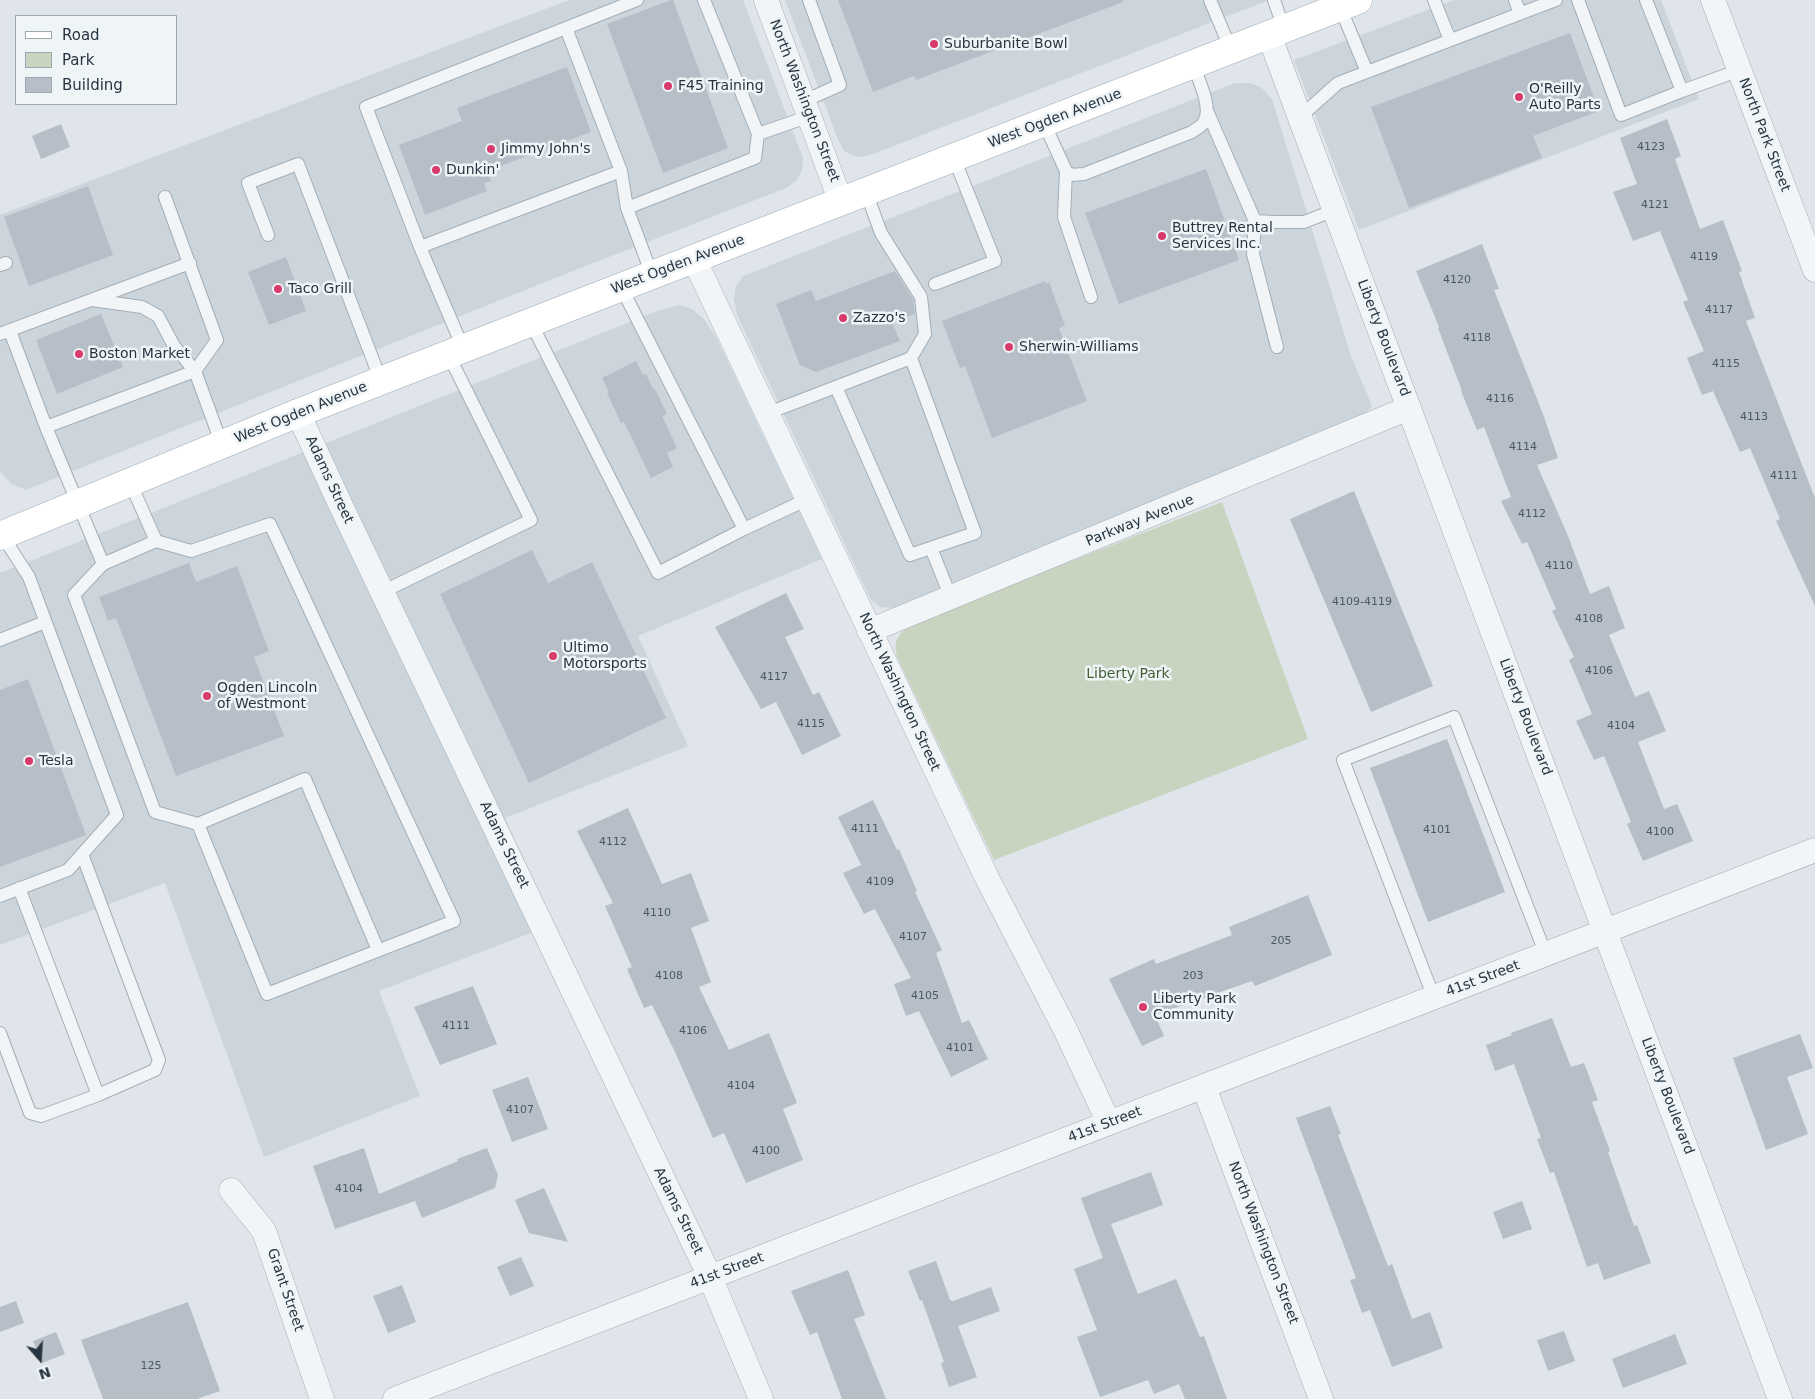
<!DOCTYPE html>
<style>
body{margin:0}
#map{position:relative;width:1815px;height:1399px;overflow:hidden;background:#dfe5ea;font-family:"DejaVu Sans",sans-serif}
canvas{display:block}
.legend{position:absolute;left:15px;top:15px;width:162px;height:90px;box-sizing:border-box;background:#eff4f7;border:1px solid #9fa8af;margin:0;padding:6px 9px;list-style:none;font-size:15px;color:#273542}
.legend li{display:flex;align-items:center;gap:10px;height:25px}
.legend b{width:25px;border:1px solid #9fa8af}
.north{position:absolute;left:15px;top:1334px;width:50px;height:50px;-webkit-text-stroke:4px #eff4f7;paint-order:stroke;rotate:161deg;font-size:14px;font-weight:700;line-height:20px;text-align:center;color:#273542}
.north::after{content:'';display:block;margin:auto;width:18px;height:22px;background:#273542;clip-path:polygon(50% 0,100% 100%,50% 72%,0 100%)}
</style>
<div id="map">
<canvas width="1815" height="1399"></canvas>
<ul class="legend">
<li><b style="height:6px;background:#fff"></b>Road</li>
<li><b style="height:14px;background:#c8d4c0"></b>Park</li>
<li><b style="height:14px;background:#b6bfc7"></b>Building</li>
</ul>
<div class="north">N</div>
</div>
<script>
const context = document.querySelector('canvas').getContext('2d');
context.lineJoin = 'round';
function paint(path, color) { context.fillStyle = color; context.fill(path, 'evenodd'); }
function trace(path, color, width, dash) { context.strokeStyle = color; context.lineWidth = width; context.lineCap = dash ? 'butt' : 'round'; context.setLineDash(dash || []); context.stroke(path); }
function drawText(font, color, halo, rows, align = 'center') {
  context.font = font + ' "DejaVu Sans",sans-serif'; context.lineWidth = 5; context.setLineDash([]); context.textBaseline = 'middle'; context.strokeStyle = halo; context.fillStyle = color; for (const [text, x, y, turn = 0] of rows) {
    context.save(); context.translate(x, y); context.rotate((+turn || 0) * Math.PI / 180); context.textAlign = isNaN(turn) ? turn : align; if (halo) context.strokeText(text, 0, 0); context.fillText(text, 0, 0); context.restore();
  }
}
paint(new Path2D(`
 M 569,0 L 743,0 L 803,158 L 802,170 L 796,181 L 786,188 L 568,273 L 26,490 L 12,484 L 0,472 L 0,215 Z
 M 785,0 L 1269,0 L 876,153 L 861,157 L 851,155 L 844,151 L 837,137 Z
 M 1454,0 L 1661,0 L 1699,99 L 1359,230 L 1294,60 Z
 M 1235,83 L 1251,83 L 1262,88 L 1272,99 L 1351,356 L 1372,406 L 1355,425 L 896,608 L 880,607 L 871,600 L 737,315 L 734,299 L 736,286 L 743,276 Z
 M 680,305 L 692,309 L 703,318 L 716,337 L 822,559 L 638,636 L 688,746 L 505,818 L 554,924 L 379,991 L 420,1096 L 264,1157 L 165,883 L 0,945 L 0,573 L 660,310 Z`), '#cdd5dc');
paint(new Path2D(`
 M 1222,502 L 1308,739 L 994,860 L 897,657 C 893,640 898,635 911,624 Z`), '#c8d4c0');
paint(new Path2D(`
 M 671,0 L 673,0 L 728,148 L 663,173 L 607,24 Z
 M 838,0 L 1123,0 L 1123,2 L 916,80 L 914,76 L 873,92 Z
 M 1570,33 L 1599,111 L 1533,136 L 1542,158 L 1409,208 L 1371,107 Z
 M 567,67 L 591,132 L 487,171 L 491,181 L 484,183 L 487,191 L 425,215 L 399,145 L 462,121 L 457,108 Z
 M 1667,119 L 1681,156 L 1675,159 L 1700,229 L 1723,220 L 1742,271 L 1739,272 L 1755,318 L 1746,321 L 1815,498 L 1815,606 L 1776,521 L 1780,519 L 1750,448 L 1740,452 L 1713,391 L 1702,395 L 1687,358 L 1704,351 L 1683,302 L 1688,300 L 1660,231 L 1633,241 L 1613,192 L 1637,184 L 1620,138 Z
 M 61,124 L 70,147 L 41,159 L 32,136 Z
 M 1206,169 L 1239,260 L 1119,304 L 1085,213 Z
 M 88,186 L 113,255 L 29,286 L 4,217 Z
 M 1482,244 L 1499,289 L 1494,290 L 1543,414 L 1558,458 L 1537,465 L 1568,536 L 1590,594 L 1609,586 L 1625,628 L 1609,635 L 1635,697 L 1649,691 L 1666,731 L 1638,742 L 1664,809 L 1677,804 L 1693,841 L 1643,861 L 1627,824 L 1631,822 L 1604,756 L 1594,760 L 1576,721 L 1592,714 L 1569,660 L 1574,657 L 1552,611 L 1556,609 L 1527,542 L 1522,544 L 1501,501 L 1511,497 L 1484,427 L 1477,430 L 1461,391 L 1462,391 L 1438,328 L 1439,327 L 1416,271 Z
 M 286,257 L 306,311 L 269,325 L 248,272 Z
 M 895,271 L 913,299 L 915,314 L 892,322 L 900,341 L 816,372 L 800,365 L 776,304 L 811,290 L 816,301 Z
 M 1045,281 L 1046,284 L 1049,282 L 1065,326 L 1059,328 L 1087,401 L 992,438 L 965,366 L 960,368 L 942,321 Z
 M 101,314 L 123,367 L 57,394 L 36,340 Z
 M 636,361 L 643,375 L 646,374 L 653,389 L 655,389 L 667,414 L 662,416 L 677,448 L 667,453 L 673,467 L 651,478 L 624,422 L 621,423 L 607,393 L 609,392 L 602,378 Z
 M 1354,491 L 1433,686 L 1371,712 L 1290,519 Z
 M 532,550 L 548,583 L 592,562 L 666,718 L 529,783 L 440,594 Z
 M 189,563 L 196,582 L 237,566 L 269,651 L 254,657 L 284,736 L 176,776 L 116,618 L 108,621 L 99,597 Z
 M 786,593 L 804,629 L 785,637 L 813,695 L 819,692 L 841,736 L 802,755 L 776,702 L 761,709 L 715,627 Z
 M 28,679 L 86,835 L 0,867 L 0,690 Z
 M 1447,739 L 1505,892 L 1428,922 L 1370,768 Z
 M 873,800 L 897,850 L 899,849 L 917,891 L 915,892 L 942,950 L 936,953 L 962,1023 L 969,1020 L 988,1059 L 951,1077 L 919,1011 L 906,1016 L 894,984 L 911,978 L 875,909 L 864,914 L 843,873 L 861,865 L 838,817 Z
 M 628,808 L 662,884 L 691,873 L 709,921 L 691,928 L 711,982 L 699,987 L 729,1050 L 769,1033 L 797,1103 L 783,1109 L 803,1160 L 746,1183 L 724,1133 L 713,1138 L 675,1052 L 652,1005 L 644,1008 L 627,969 L 632,967 L 605,906 L 613,903 L 577,831 Z
 M 1308,895 L 1332,955 L 1255,986 L 1252,981 L 1155,1015 L 1164,1036 L 1142,1046 L 1109,979 L 1154,959 L 1156,964 L 1232,935 L 1229,927 Z
 M 473,986 L 497,1044 L 440,1065 L 414,1007 Z
 M 1552,1018 L 1571,1067 L 1584,1063 L 1598,1100 L 1592,1102 L 1610,1151 L 1608,1152 L 1634,1226 L 1637,1225 L 1651,1263 L 1604,1280 L 1598,1263 L 1587,1267 L 1554,1172 L 1550,1173 L 1537,1139 L 1541,1138 L 1514,1064 L 1495,1071 L 1486,1045 L 1512,1035 L 1511,1033 Z
 M 1800,1034 L 1813,1068 L 1787,1077 L 1808,1134 L 1766,1150 L 1733,1058 Z
 M 528,1077 L 548,1129 L 512,1142 L 492,1090 Z
 M 1330,1106 L 1341,1134 L 1338,1135 L 1388,1266 L 1392,1264 L 1412,1319 L 1430,1312 L 1443,1348 L 1392,1367 L 1370,1310 L 1362,1313 L 1350,1280 L 1356,1278 L 1296,1118 Z
 M 364,1148 L 379,1194 L 458,1161 L 457,1159 L 487,1148 L 498,1175 L 495,1188 L 422,1218 L 415,1201 L 335,1229 L 313,1166 Z
 M 1151,1172 L 1163,1205 L 1111,1224 L 1138,1294 L 1176,1279 L 1200,1337 L 1204,1336 L 1227,1399 L 1185,1399 L 1179,1384 L 1154,1394 L 1148,1380 L 1100,1397 L 1077,1337 L 1097,1330 L 1074,1269 L 1103,1258 L 1081,1198 Z
 M 544,1188 L 568,1242 L 529,1233 L 515,1200 Z
 M 1522,1201 L 1532,1229 L 1503,1239 L 1493,1212 Z
 M 521,1257 L 534,1286 L 510,1296 L 497,1267 Z
 M 936,1261 L 950,1300 L 953,1301 L 991,1287 L 1000,1311 L 958,1326 L 977,1377 L 949,1387 L 941,1363 L 944,1362 L 922,1300 L 920,1301 L 908,1271 Z
 M 848,1270 L 865,1315 L 854,1319 L 886,1399 L 842,1399 L 817,1332 L 810,1335 L 791,1291 Z
 M 402,1285 L 416,1322 L 388,1333 L 373,1296 Z
 M 16,1301 L 24,1323 L 0,1332 L 0,1307 Z
 M 188,1302 L 220,1391 L 197,1399 L 103,1399 L 81,1340 Z
 M 1564,1331 L 1575,1361 L 1548,1371 L 1537,1340 Z
 M 56,1332 L 65,1354 L 42,1363 L 33,1341 Z
 M 1675,1334 L 1687,1364 L 1623,1388 L 1612,1359 Z`), '#b6bfc7');
const lane = new Path2D(`
 M 704,0 L 758,134
 M 1210,0 L 1231,50
 M 1274,0 L 1284,29
 M 1434,0 L 1450,40
 M 1515,0 L 1520,13
 M 1578,0 L 1621,115 L 1682,91
 M 1646,0 L 1682,91 L 1740,70
 M 1340,7 L 1367,72
 M 566,28 L 621,171 L 627,208
 M 804,101 L 840,85 L 809,0
 M 1208,113 L 1255,221 L 1253,254 L 1277,347
 M 1300,117 L 1338,83 L 1556,0
 M 1044,123 L 1066,171 L 1071,175 L 1084,174 L 1192,132 C 1196,129 1202,126 1204,122 C 1213,108 1198,79 1193,64
 M 1066,171 L 1064,217 L 1091,297
 M 165,197 L 217,340 L 195,371 L 222,445
 M 1255,221 L 1275,222 L 1304,222 L 1335,210
 M 268,235 L 248,183 L 298,164 L 381,381
 M 420,247 L 621,171
 M 0,265 L 6,263
 M 652,275 L 627,208 L 755,158 L 758,134 L 810,116
 M 935,284 L 995,261 L 954,158
 M 531,323 L 658,573 L 744,529 L 621,287
 M 10,331 L 46,427 L 103,564 L 156,541 L 130,482
 M 0,334 L 190,263
 M 463,348 L 420,247 L 366,107 L 637,0
 M 836,387 L 910,555 L 975,533 L 911,358
 M 768,413 L 911,358 L 925,334 L 921,297 L 881,233 L 866,192
 M 46,427 L 195,371 L 174,346 L 158,316 L 142,307 L 92,300
 M 744,529 L 808,499
 M 931,548 L 951,598
 M 103,564 L 74,595 L 155,812 L 198,824 L 267,994 L 454,921 L 270,524 L 191,551 L 156,541
 M 382,592 L 531,520 L 448,354
 M 0,640 L 45,622
 M 198,824 L 305,779 L 378,950
 M 19,888 L 98,1095
 M 0,896 L 68,870 L 117,815 L 29,577 L 2,535
 M 1434,998 L 1343,760 L 1454,717 L 1546,955
 M 0,1033 L 30,1113 L 41,1116 L 98,1095 L 155,1070 L 159,1060 L 82,854`);
const street = new Path2D(`
 M 766,0 L 841,202
 M 1713,0 L 1815,270
 M 1269,35 L 1780,1399
 M 694,259 L 988,880 L 1065,1029 L 1109,1123
 M 298,413 L 342,508 L 710,1277 L 761,1399
 M 869,631 L 1409,408
 M 1204,1087 L 1321,1399
 M 231,1190 L 264,1231 L 322,1399
 M 395,1399 L 1815,850`);
const primary = new Path2D(`
 M 0,536 L 298,413 L 1358,0`);
trace(lane, '#a4adb4', 14);
trace(street, '#a4adb4', 25);
trace(primary, '#9eabb6', 29);
trace(lane, '#f2f5f8', 12);
trace(street, '#f2f5f8', 24);
trace(primary, '#fff', 28);
for (const [x, y, r, color] of [
 [934,44,5,"#d83b6b"],
 [668,86,5,"#d83b6b"],
 [1519,97,5,"#d83b6b"],
 [491,149,5,"#d83b6b"],
 [436,170,5,"#d83b6b"],
 [1162,236,5,"#d83b6b"],
 [278,289,5,"#d83b6b"],
 [843,318,5,"#d83b6b"],
 [1009,347,5,"#d83b6b"],
 [79,354,5,"#d83b6b"],
 [553,656,5,"#d83b6b"],
 [207,696,5,"#d83b6b"],
 [29,761,5,"#d83b6b"],
 [1143,1007,5,"#d83b6b"]
]) { const dot = new Path2D(); dot.arc(x, y, r, 0, 2 * Math.PI); context.fillStyle = color; context.fill(dot); trace(dot, '#eff4f7', 2); }
drawText('11px', '#4b5863', null, [
 ["4123",1651,147],
 ["4121",1655,205],
 ["4119",1704,257],
 ["4120",1457,280],
 ["4117",1719,310],
 ["4118",1477,338],
 ["4115",1726,364],
 ["4116",1500,399],
 ["4113",1754,417],
 ["4114",1523,447],
 ["4111",1784,476],
 ["4112",1532,514],
 ["4110",1559,566],
 ["4109-4119",1362,602],
 ["4108",1589,619],
 ["4106",1599,671],
 ["4117",774,677],
 ["4115",811,724],
 ["4104",1621,726],
 ["4111",865,829],
 ["4101",1437,830],
 ["4100",1660,832],
 ["4112",613,842],
 ["4109",880,882],
 ["4110",657,913],
 ["4107",913,937],
 ["205",1281,941],
 ["4108",669,976],
 ["203",1193,976],
 ["4105",925,996],
 ["4111",456,1026],
 ["4106",693,1031],
 ["4101",960,1048],
 ["4104",741,1086],
 ["4107",520,1110],
 ["4100",766,1151],
 ["4104",349,1189],
 ["125",151,1366]
]);
drawText('14px', '#273542', '#eff4f7', [
 ["Suburbanite Bowl",944,44],
 ["F45 Training",678,86],
 ["O'Reilly",1529,89],
 ["Auto Parts",1529,105],
 ["Jimmy John's",501,149],
 ["Dunkin'",446,170],
 ["Buttrey Rental",1172,228],
 ["Services Inc.",1172,244],
 ["Taco Grill",288,289],
 ["Zazzo's",853,318],
 ["Sherwin-Williams",1019,347],
 ["Boston Market",89,354],
 ["Ultimo",563,648],
 ["Motorsports",563,664],
 ["Ogden Lincoln",217,688],
 ["of Westmont",217,704],
 ["Tesla",39,761],
 ["Liberty Park",1153,999],
 ["Community",1153,1015]
], 'left');
drawText('14px', '#273542', '#eff4f7', [
 ["North Washington Street",804,101,69],
 ["West Ogden Avenue",1055,119,-21],
 ["North Park Street",1764,135,69],
 ["West Ogden Avenue",678,265,-21],
 ["Liberty Boulevard",1383,338,69],
 ["West Ogden Avenue",301,413,-22],
 ["Adams Street",329,480,65],
 ["Parkway Avenue",1140,521,-22],
 ["North Washington Street",899,692,65],
 ["Liberty Boulevard",1525,717,69],
 ["Adams Street",504,845,64],
 ["41st Street",1483,979,-21],
 ["Liberty Boulevard",1667,1096,69],
 ["41st Street",1105,1125,-21],
 ["Adams Street",678,1211,64],
 ["North Washington Street",1263,1243,69],
 ["41st Street",727,1271,-21],
 ["Grant Street",285,1290,71]
]);
drawText('14px', '#425f33', '#eff4f7', [
 ["Liberty Park",1128,674]
]);
</script>
